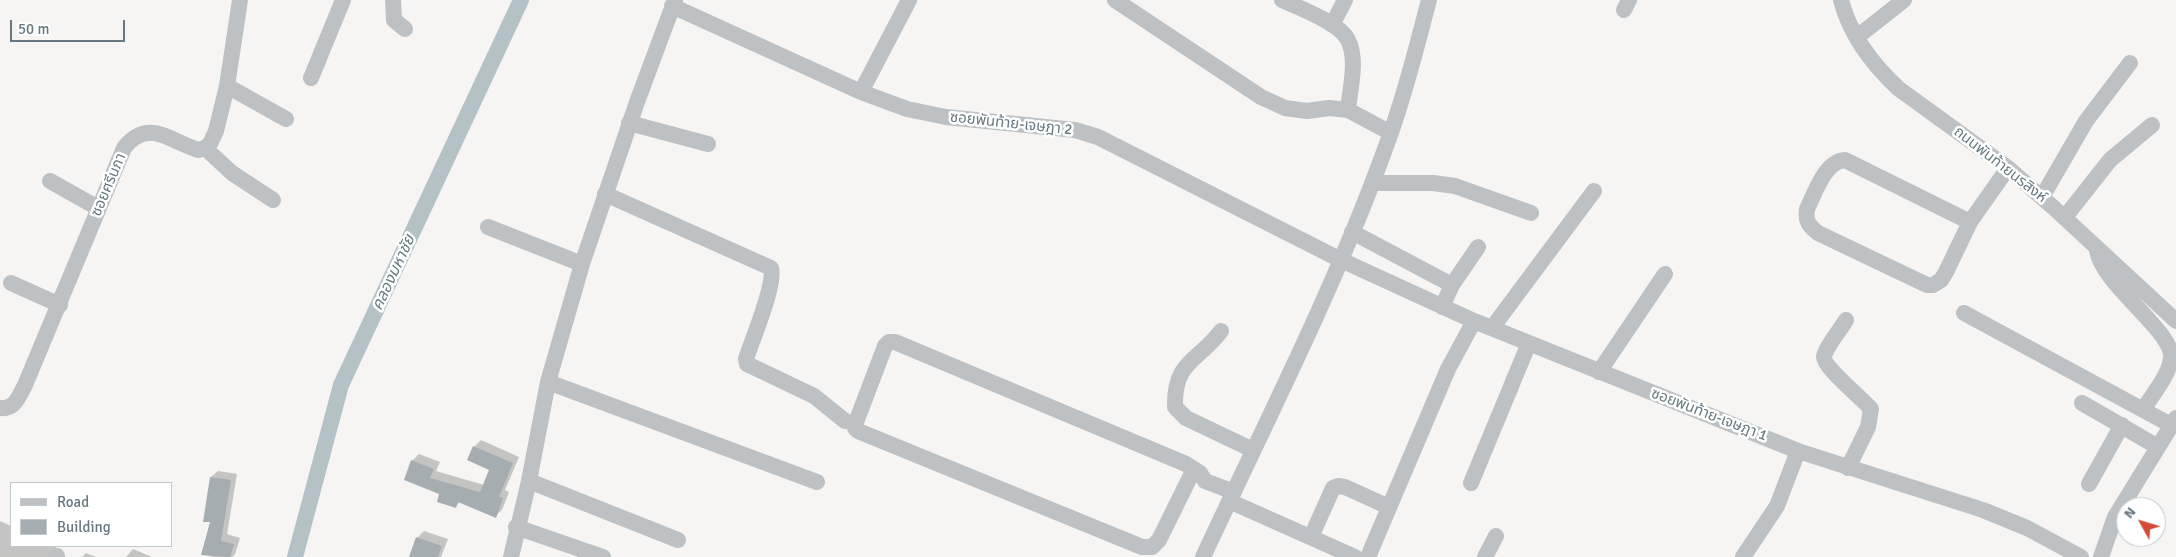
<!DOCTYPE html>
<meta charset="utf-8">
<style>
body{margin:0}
#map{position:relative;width:2176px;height:557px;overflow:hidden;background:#f6f5f3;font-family:Signika,sans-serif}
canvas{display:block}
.legend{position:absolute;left:10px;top:482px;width:162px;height:65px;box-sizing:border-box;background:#fff;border:1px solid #c2c9cd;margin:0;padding:6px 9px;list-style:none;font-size:15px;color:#677881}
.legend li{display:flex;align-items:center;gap:10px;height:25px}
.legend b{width:25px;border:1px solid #c2c9cd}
.north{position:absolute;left:2116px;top:497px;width:50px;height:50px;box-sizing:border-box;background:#fff;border:1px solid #c2c9cd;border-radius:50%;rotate:309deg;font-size:14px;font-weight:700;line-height:20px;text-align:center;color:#677881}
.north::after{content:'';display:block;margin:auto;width:18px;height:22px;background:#d34b35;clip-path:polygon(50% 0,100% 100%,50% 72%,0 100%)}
.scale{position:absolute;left:10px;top:20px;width:115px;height:22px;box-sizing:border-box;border:2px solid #677881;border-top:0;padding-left:6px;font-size:15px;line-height:18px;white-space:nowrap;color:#677881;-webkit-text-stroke:4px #fff;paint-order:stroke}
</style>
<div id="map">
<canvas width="2176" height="557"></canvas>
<ul class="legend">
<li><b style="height:6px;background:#bdc1c4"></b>Road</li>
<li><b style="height:14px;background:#a5adb1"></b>Building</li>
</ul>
<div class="north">N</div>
<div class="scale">50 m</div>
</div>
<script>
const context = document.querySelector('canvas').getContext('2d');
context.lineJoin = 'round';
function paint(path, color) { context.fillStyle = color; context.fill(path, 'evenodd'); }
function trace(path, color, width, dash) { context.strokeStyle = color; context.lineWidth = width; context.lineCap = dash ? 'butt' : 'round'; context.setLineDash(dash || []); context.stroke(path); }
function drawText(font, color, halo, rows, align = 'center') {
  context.font = font + ' Signika,"Noto Sans Thai",sans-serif'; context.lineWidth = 5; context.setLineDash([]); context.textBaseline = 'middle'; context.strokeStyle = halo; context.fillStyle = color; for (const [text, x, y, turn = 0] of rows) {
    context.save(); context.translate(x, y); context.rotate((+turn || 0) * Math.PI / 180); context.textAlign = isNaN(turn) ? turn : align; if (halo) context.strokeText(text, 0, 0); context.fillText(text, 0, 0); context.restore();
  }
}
paint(new Path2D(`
 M 481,440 L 519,457 L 505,490 L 509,492 L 502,510 L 495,516 L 460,502 L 455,507 L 412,461 L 419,454 L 440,462 L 436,471 L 484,485 L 491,469 L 474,447 Z
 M 218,471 L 237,474 L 227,534 L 240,538 L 235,554 L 232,557 L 213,557 L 202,554 L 211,521 L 211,477 Z
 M 0,521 L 11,526 L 11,546 L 56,546 L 57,551 L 55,557 L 0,557 Z
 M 424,531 L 448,539 L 441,557 L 411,557 L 418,537 Z
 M 133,549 L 152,557 L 126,557 Z
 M 86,553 L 96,557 L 82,557 Z`), '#0003');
trace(new Path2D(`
 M 295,557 L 341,385 L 521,0`), '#b5c2c5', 16);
paint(new Path2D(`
 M 473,446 L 513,463 L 499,497 L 503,498 L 496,518 L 458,502 L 456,508 L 437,502 L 439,494 L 404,480 L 411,460 L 434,469 L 430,478 L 480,492 L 489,470 L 467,460 Z
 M 210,477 L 231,480 L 221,541 L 234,544 L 230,557 L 201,555 L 210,522 L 203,522 Z
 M 416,537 L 442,546 L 438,557 L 409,557 Z`), '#a5adb1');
trace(new Path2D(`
 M 393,0 L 394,20 L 405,29
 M 1115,0 L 1261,97 L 1285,108 L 1307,111 L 1329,108 L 1348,110 L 1391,133
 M 1282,0 C 1299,8 1340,23 1348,40 C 1358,60 1350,88 1348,110
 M 1841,0 C 1850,35 1873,65 1899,89 L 2008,168 L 2054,208 L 2176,321
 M 672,6 L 861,92 L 907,109 L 946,117 L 1075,130 L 1098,137 L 1341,260 L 1474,321 L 1798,451 L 1983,510 L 2027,528 L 2081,557
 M 1624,10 L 1629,0
 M 1332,25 L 1345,0
 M 1857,37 L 1904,0
 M 311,78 L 343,0
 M 227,86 L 286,119
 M 861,92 L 909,0
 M 629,123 L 708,144
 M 205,148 L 232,173 L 273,200
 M 50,181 L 98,208
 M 1372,183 L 1433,183 L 1455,186 L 1531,213
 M 605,194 L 771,268 C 776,284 752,340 746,359 L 747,364 L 814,396 L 845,421
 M 2042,197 L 2086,121 L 2130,63
 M 2065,217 L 2110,160 L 2152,125
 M 1970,222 L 1845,160 C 1825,161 1815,193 1807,209 C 1805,221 1809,226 1818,233 L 1927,285 L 1933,285 L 1941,280 L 1946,272 L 1970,222 L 2008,168
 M 488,227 L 582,264
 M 1352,232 L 1452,285
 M 2097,250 C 2101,284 2176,333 2171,359 C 2168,377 2152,395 2143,410
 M 11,283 L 60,305
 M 1442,307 L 1452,285 L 1478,247
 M 1964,313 L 2171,425
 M 1846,320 C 1841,329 1825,348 1824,357 C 1824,368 1863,399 1871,409 L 1868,427 L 1848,468
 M 1492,328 L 1594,191
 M 1221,331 C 1198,362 1174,360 1175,407 L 1186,418 L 1253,450
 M 1599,372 L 1665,274
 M 548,382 L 817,482
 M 2082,403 L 2158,447
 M 0,408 C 15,410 19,396 25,385 L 124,148 C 148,118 168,140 198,150 L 205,148 L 210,144 L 216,131 L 227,86 L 240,0
 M 1194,469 L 1159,540 L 1152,547 L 1142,547 L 858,431 L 855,428 L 855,425 L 885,346 L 889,342 L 895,342 L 1186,464 L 1200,473 L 1205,481 L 1234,492
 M 529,481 L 678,540
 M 1471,483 L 1529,343
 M 2089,484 L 2122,425
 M 1229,501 L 1355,557
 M 516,527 L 603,557
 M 1311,537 L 1333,488 L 1338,486 L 1345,487 L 1389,507
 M 56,557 L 57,556
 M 511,557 L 529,481 L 548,382 L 582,264 L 637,102 L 675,0
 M 1203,557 C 1268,417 1339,280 1390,135 C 1406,91 1417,45 1429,0
 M 1368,557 L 1448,369 L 1474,321
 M 1485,557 L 1496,536
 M 1743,557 L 1777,506 L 1798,451
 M 2101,557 L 2115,517 L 2176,418`), '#bdc1c4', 16);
drawText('15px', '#677881', '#fff', [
 ["ซอยพันท้าย-เจษฎา 2",1011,124,6],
 ["ถนนพันท้ายนรสิงห์",2000,165,38],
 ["ซอยศรีนภา",109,185,-67],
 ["ซอยพันท้าย-เจษฎา 1",1709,415,21]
]);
drawText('italic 16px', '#63797e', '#fff', [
 ["คลองมหาชัย",394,273,-65]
]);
</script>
